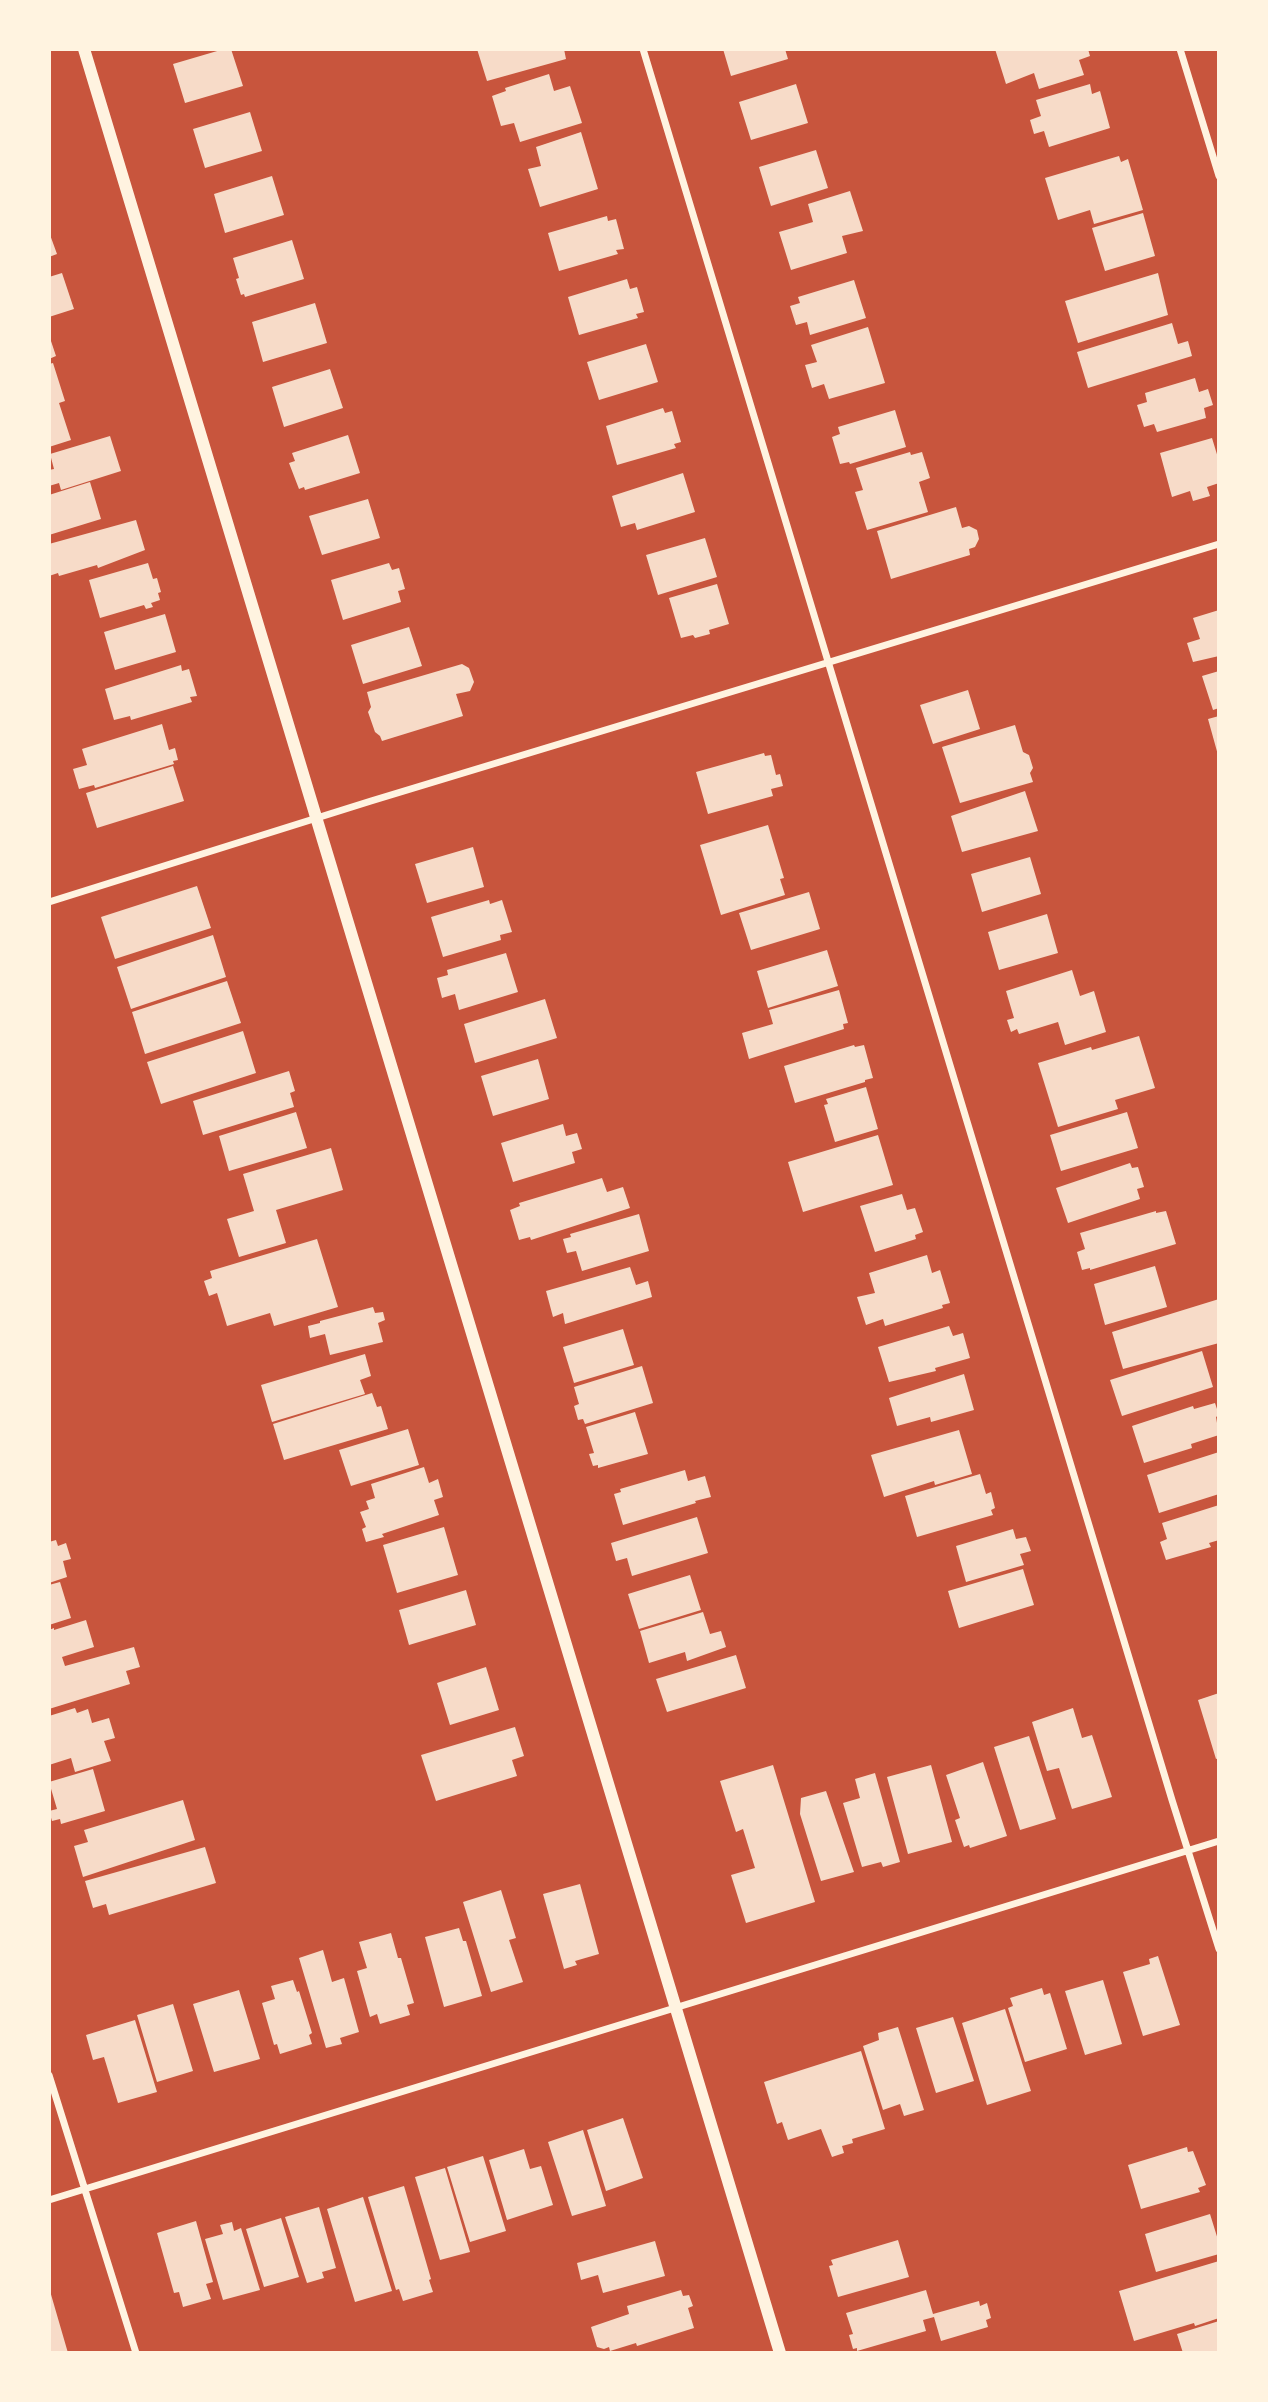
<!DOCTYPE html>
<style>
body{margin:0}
#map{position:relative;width:1268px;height:2402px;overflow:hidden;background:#c8553d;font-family:Signika,sans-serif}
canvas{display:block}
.frame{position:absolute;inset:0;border:51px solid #fff3e0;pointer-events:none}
</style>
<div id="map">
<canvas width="1268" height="2402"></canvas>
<div class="frame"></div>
</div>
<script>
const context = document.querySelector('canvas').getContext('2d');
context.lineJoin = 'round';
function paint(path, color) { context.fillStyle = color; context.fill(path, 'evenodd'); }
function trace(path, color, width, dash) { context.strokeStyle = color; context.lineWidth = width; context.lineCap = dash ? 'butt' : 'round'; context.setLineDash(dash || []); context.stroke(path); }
paint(new Path2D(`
 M 224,49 L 231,49 L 243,86 L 185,103 L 173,64 Z
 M 477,49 L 564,49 L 566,59 L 487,81 Z
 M 723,49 L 785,49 L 788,59 L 731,76 Z
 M 995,49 L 1088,49 L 1090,56 L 1079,60 L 1084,75 L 1039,89 L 1034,73 L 1006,84 Z
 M 549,74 L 554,91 L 570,86 L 582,123 L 520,142 L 514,123 L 501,126 L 492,96 L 506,91 L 505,88 Z
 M 796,84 L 808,123 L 751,140 L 739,102 Z
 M 1090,84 L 1092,94 L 1100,91 L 1110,128 L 1049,147 L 1044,131 L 1034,134 L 1030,120 L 1041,116 L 1036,100 Z
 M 250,112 L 262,151 L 205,168 L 193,129 Z
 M 581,132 L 598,189 L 540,207 L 528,169 L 541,166 L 536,147 Z
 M 816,150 L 828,188 L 771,206 L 759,167 Z
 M 1119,156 L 1121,162 L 1128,159 L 1143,210 L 1094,224 L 1090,210 L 1058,220 L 1045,178 Z
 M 272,176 L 284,215 L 225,233 L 214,194 Z
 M 850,191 L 863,231 L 842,236 L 847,253 L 791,270 L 779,232 L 813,222 L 808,204 Z
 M 1143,213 L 1155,256 L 1105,271 L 1092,228 Z
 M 607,216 L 608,221 L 616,219 L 624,249 L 616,250 L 618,254 L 559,271 L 548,233 Z
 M 49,232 L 57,254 L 49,257 Z
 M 292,240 L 304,279 L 245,297 L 244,294 L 241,295 L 236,279 L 239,278 L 233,258 Z
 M 62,273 L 74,309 L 49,317 L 49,277 Z
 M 1158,273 L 1168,315 L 1078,343 L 1065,301 Z
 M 627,279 L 630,289 L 637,287 L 644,312 L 636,314 L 638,318 L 579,335 L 568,297 Z
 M 854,280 L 866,318 L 810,335 L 807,322 L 796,325 L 790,306 L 800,303 L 798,297 Z
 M 315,303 L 327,343 L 263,362 L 252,322 Z
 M 1172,323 L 1178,344 L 1188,341 L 1192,356 L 1088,388 L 1077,352 Z
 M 868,327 L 885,383 L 829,399 L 824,384 L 812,388 L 805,365 L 817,362 L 811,345 Z
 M 49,335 L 56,356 L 49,359 Z
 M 646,344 L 658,382 L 599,400 L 587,362 Z
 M 53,363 L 65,401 L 59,403 L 71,440 L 49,447 L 49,364 Z
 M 330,369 L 343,408 L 284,427 L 272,387 Z
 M 1195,378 L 1199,392 L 1208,389 L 1213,405 L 1204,408 L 1206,418 L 1157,432 L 1154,424 L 1144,427 L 1137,405 L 1147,402 L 1145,393 Z
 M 663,408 L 665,413 L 672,411 L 681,442 L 674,444 L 676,448 L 617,465 L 606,426 Z
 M 895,410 L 906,447 L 850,464 L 849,462 L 840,464 L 832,437 L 840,434 L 838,427 Z
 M 348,435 L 360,473 L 305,490 L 304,487 L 299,489 L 289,463 L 295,461 L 292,453 Z
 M 110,436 L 121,471 L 61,490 L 59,483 L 49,486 L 49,470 L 54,469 L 50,454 Z
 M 1212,438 L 1219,461 L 1219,483 L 1207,487 L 1210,496 L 1193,501 L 1190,491 L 1172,497 L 1160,453 Z
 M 910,452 L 911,455 L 922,452 L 930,478 L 919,482 L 928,512 L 867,530 L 855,492 L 863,490 L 856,468 Z
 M 683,473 L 695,512 L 637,530 L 635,523 L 621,527 L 612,496 Z
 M 90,482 L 101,519 L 49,535 L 49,495 Z
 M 368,499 L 380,538 L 322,555 L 309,516 Z
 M 956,507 L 962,528 L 969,526 L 977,530 L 979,539 L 975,547 L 969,549 L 970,555 L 891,579 L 877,531 Z
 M 136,520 L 145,550 L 98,568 L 97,565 L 59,576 L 58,573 L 49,576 L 49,544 Z
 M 705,538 L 717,577 L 658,595 L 646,555 Z
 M 148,563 L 153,579 L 157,578 L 161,592 L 158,593 L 160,600 L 151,603 L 153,607 L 146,609 L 144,605 L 100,618 L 89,580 Z
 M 389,563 L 392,570 L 399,568 L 405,589 L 398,591 L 401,602 L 343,620 L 331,580 Z
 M 717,584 L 729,624 L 709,630 L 710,634 L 695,638 L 693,635 L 681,638 L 669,598 Z
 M 1219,610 L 1219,656 L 1193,662 L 1187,643 L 1200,639 L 1193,618 Z
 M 165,614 L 176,652 L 115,670 L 104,632 Z
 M 409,627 L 422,666 L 363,684 L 351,645 Z
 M 462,664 L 469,668 L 474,682 L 470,691 L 456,694 L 463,716 L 382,741 L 380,736 L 375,732 L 368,712 L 371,707 L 367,692 Z
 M 181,665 L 182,671 L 189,669 L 197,696 L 190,697 L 192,702 L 131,720 L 130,716 L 114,720 L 105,689 Z
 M 1219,671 L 1219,708 L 1213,710 L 1202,676 Z
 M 968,690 L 980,729 L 933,744 L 920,705 Z
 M 1219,716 L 1219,755 L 1218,755 L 1208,719 Z
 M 162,724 L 169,750 L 175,748 L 178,760 L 173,761 L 174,764 L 95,788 L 94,785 L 79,789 L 73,769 L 87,765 L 82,749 Z
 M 1015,725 L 1023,752 L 1029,755 L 1033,768 L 1030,773 L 1033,782 L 960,803 L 942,747 Z
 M 764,753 L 765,756 L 771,755 L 776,775 L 780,774 L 783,786 L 771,789 L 773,796 L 708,814 L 696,772 Z
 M 173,766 L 184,801 L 97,828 L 86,793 Z
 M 1025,791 L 1038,831 L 962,852 L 951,816 Z
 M 768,825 L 784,878 L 780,879 L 785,895 L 721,915 L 700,845 Z
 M 473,847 L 484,887 L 427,903 L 415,864 Z
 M 1030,857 L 1041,894 L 982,912 L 971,874 Z
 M 197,886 L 211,928 L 115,959 L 101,917 Z
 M 809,892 L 820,929 L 751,950 L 739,913 Z
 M 489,900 L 490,904 L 502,900 L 512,932 L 500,935 L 501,940 L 443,957 L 431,917 Z
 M 1047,914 L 1058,953 L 999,970 L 988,932 Z
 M 213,935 L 226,977 L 131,1009 L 117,967 Z
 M 827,950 L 838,986 L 768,1008 L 757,971 Z
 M 506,953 L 518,992 L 459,1010 L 455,994 L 442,998 L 437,978 L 448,975 L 447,970 Z
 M 1072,970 L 1080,996 L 1094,991 L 1106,1032 L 1065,1045 L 1058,1022 L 1019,1034 L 1017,1029 L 1011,1032 L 1007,1020 L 1014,1018 L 1006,991 Z
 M 227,981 L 241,1023 L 145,1054 L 132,1012 Z
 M 839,990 L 848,1023 L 843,1024 L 844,1029 L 749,1059 L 742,1033 L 773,1024 L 769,1010 Z
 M 545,999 L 557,1038 L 475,1063 L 464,1024 Z
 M 243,1031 L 256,1073 L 161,1104 L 147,1062 Z
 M 1139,1036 L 1155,1088 L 1115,1100 L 1118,1109 L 1058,1127 L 1038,1063 L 1091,1047 L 1092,1050 Z
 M 854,1045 L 855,1047 L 864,1045 L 873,1078 L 865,1080 L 865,1082 L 795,1103 L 784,1066 Z
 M 538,1059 L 549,1099 L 493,1116 L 481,1076 Z
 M 289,1071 L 295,1091 L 290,1093 L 294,1107 L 203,1135 L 193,1101 Z
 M 866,1087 L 878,1129 L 835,1142 L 824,1105 L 828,1104 L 826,1099 Z
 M 296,1112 L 307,1148 L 229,1171 L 219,1136 Z
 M 1127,1112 L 1138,1148 L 1061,1171 L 1050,1135 Z
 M 563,1124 L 566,1136 L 577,1133 L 582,1149 L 572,1152 L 575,1163 L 513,1182 L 501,1143 Z
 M 878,1135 L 893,1185 L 803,1212 L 788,1162 Z
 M 331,1148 L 343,1190 L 276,1210 L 286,1243 L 239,1257 L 227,1219 L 254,1211 L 243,1174 Z
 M 1130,1163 L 1132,1168 L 1138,1167 L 1144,1187 L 1137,1189 L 1140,1199 L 1068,1223 L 1056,1188 Z
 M 602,1178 L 607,1192 L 623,1187 L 630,1208 L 531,1240 L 530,1237 L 519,1240 L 510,1210 L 520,1206 L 519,1203 Z
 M 902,1194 L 907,1210 L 915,1208 L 923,1232 L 915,1235 L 916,1239 L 875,1252 L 860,1206 Z
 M 1156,1211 L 1156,1213 L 1166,1211 L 1176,1244 L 1090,1270 L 1090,1268 L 1082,1270 L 1077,1252 L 1085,1249 L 1080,1233 Z
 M 639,1214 L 649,1251 L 582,1271 L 576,1251 L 567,1253 L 563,1239 L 571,1237 L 570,1234 Z
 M 317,1239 L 338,1307 L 274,1326 L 270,1313 L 227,1326 L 217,1293 L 209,1296 L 204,1281 L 212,1278 L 210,1271 Z
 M 927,1255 L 932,1273 L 940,1270 L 950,1303 L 942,1305 L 943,1308 L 885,1326 L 883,1319 L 866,1325 L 857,1297 L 875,1293 L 869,1273 Z
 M 1155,1266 L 1167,1307 L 1105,1325 L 1094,1284 Z
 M 630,1267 L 636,1285 L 648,1281 L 652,1297 L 565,1324 L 563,1313 L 553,1317 L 546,1291 Z
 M 1219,1299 L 1219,1343 L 1123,1369 L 1112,1332 Z
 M 373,1307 L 375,1313 L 383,1312 L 385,1320 L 378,1323 L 383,1342 L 330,1355 L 325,1334 L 310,1338 L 308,1326 L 320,1323 L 320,1321 Z
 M 949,1326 L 953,1336 L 963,1333 L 970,1358 L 935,1368 L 936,1371 L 889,1382 L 878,1347 Z
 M 623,1329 L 634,1365 L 574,1383 L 563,1347 Z
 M 1202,1351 L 1213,1387 L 1122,1416 L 1110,1380 Z
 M 365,1354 L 371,1376 L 360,1380 L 365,1394 L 272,1422 L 261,1385 Z
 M 642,1366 L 653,1403 L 585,1424 L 583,1419 L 578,1420 L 574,1406 L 579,1404 L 574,1387 Z
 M 964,1374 L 974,1410 L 931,1422 L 930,1417 L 897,1426 L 889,1398 Z
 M 372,1393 L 377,1407 L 381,1406 L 388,1429 L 284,1460 L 273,1424 Z
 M 1215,1403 L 1219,1415 L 1216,1417 L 1219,1435 L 1191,1444 L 1192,1448 L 1144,1463 L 1132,1426 L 1193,1406 L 1194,1409 Z
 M 635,1412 L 648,1454 L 598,1468 L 598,1465 L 593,1466 L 589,1454 L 594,1453 L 586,1427 Z
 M 408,1429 L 419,1465 L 351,1486 L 339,1450 Z
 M 959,1430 L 972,1474 L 935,1485 L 934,1481 L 884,1497 L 871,1455 Z
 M 1219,1452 L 1219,1494 L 1159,1513 L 1147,1475 Z
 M 424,1467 L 429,1483 L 438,1479 L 443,1497 L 434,1500 L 439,1515 L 382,1534 L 384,1537 L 366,1542 L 362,1529 L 366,1527 L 360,1512 L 369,1509 L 366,1501 L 375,1498 L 371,1484 Z
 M 685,1470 L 688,1481 L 705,1476 L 711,1497 L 695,1501 L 696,1503 L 623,1525 L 614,1494 L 621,1492 L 620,1489 Z
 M 980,1474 L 986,1494 L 991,1492 L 995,1508 L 991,1510 L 993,1515 L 917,1537 L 905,1496 Z
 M 1219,1505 L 1219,1540 L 1209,1543 L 1211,1547 L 1166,1560 L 1160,1542 L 1167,1539 L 1162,1523 Z
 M 697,1517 L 708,1553 L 632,1576 L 627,1558 L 616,1561 L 611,1543 Z
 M 444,1527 L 458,1575 L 397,1593 L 383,1545 Z
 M 1013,1529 L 1016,1539 L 1026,1537 L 1031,1551 L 1020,1554 L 1024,1565 L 966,1582 L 956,1546 Z
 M 56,1540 L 58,1546 L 66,1543 L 71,1559 L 63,1561 L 67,1577 L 49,1583 L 49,1542 Z
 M 1023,1569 L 1034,1605 L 959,1628 L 948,1591 Z
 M 690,1575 L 701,1610 L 639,1629 L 628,1594 Z
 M 60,1582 L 71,1618 L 49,1625 L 49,1585 Z
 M 466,1590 L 476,1625 L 409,1645 L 399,1610 Z
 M 703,1612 L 710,1634 L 721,1631 L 726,1647 L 687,1661 L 685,1652 L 649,1663 L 640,1631 Z
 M 86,1620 L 94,1647 L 62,1657 L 65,1666 L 134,1647 L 140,1667 L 126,1671 L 130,1684 L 49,1709 L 49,1630 L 54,1628 L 54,1630 Z
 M 736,1655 L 746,1688 L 667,1712 L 656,1679 Z
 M 486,1667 L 499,1710 L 450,1725 L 437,1683 Z
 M 1219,1693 L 1219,1758 L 1216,1759 L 1198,1700 Z
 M 75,1708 L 77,1713 L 88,1709 L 92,1723 L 109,1718 L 115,1738 L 104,1741 L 111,1761 L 75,1772 L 71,1758 L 49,1765 L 49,1716 Z
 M 1073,1708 L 1082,1738 L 1092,1735 L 1112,1797 L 1072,1809 L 1059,1768 L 1047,1771 L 1032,1722 Z
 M 515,1727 L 524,1756 L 512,1760 L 517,1776 L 436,1801 L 421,1755 Z
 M 1029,1736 L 1056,1819 L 1020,1830 L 994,1747 Z
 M 983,1762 L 1007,1836 L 970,1848 L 969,1845 L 964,1847 L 955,1820 L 960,1818 L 946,1775 Z
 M 773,1765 L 815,1902 L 746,1923 L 731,1875 L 755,1868 L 743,1829 L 736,1832 L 720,1781 Z
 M 931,1765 L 952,1842 L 908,1854 L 887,1777 Z
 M 93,1769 L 105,1811 L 61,1824 L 60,1819 L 52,1821 L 49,1811 L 57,1809 L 49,1782 Z
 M 875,1773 L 900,1862 L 883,1867 L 881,1862 L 862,1867 L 843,1803 L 860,1798 L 855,1779 Z
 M 826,1791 L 854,1872 L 821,1881 L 800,1814 L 801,1798 Z
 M 183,1800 L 195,1840 L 83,1877 L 74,1846 L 88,1842 L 84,1830 Z
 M 205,1847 L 216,1883 L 109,1915 L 106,1904 L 93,1908 L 85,1881 Z
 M 580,1884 L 599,1954 L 575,1961 L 577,1965 L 564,1969 L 543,1894 Z
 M 501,1890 L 516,1938 L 509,1940 L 523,1982 L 491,1992 L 463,1902 Z
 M 459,1928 L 463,1941 L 466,1941 L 482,1996 L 444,2007 L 425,1937 Z
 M 391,1933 L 398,1958 L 401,1958 L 414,2003 L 407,2005 L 410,2015 L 380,2024 L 377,2014 L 370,2017 L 357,1971 L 367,1968 L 359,1942 Z
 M 323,1950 L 332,1982 L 344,1978 L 359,2032 L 340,2038 L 342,2044 L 326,2048 L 299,1958 Z
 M 1158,1956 L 1180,2025 L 1143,2036 L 1123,1972 L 1150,1964 L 1149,1959 Z
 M 293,1980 L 297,1992 L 299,1991 L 312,2033 L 309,2035 L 312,2044 L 280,2054 L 277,2044 L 274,2045 L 262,2003 L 275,1999 L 271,1986 Z
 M 1103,1980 L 1122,2044 L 1085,2055 L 1065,1991 Z
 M 1042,1988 L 1044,1995 L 1050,1993 L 1067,2049 L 1025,2062 L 1008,2008 L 1013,2006 L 1010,1998 Z
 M 239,1990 L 260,2059 L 214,2072 L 193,2004 Z
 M 173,2004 L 193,2071 L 157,2082 L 137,2015 Z
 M 1005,2009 L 1031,2091 L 987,2105 L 962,2023 Z
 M 953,2017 L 974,2081 L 936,2093 L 916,2028 Z
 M 135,2020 L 157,2092 L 118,2103 L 104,2057 L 93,2060 L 86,2035 Z
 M 898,2027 L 924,2110 L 904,2116 L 900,2104 L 883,2110 L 863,2046 L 879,2040 L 878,2033 Z
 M 861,2051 L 885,2129 L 852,2139 L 853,2143 L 842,2146 L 844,2153 L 832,2157 L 821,2129 L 788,2140 L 782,2122 L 777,2124 L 764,2082 Z
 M 623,2118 L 643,2178 L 606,2191 L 587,2130 Z
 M 583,2130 L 606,2206 L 572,2216 L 548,2142 Z
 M 1187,2147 L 1188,2152 L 1193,2151 L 1206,2185 L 1198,2188 L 1200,2192 L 1141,2209 L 1128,2165 Z
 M 524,2149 L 530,2169 L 541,2166 L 553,2205 L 507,2220 L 489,2160 Z
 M 483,2156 L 506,2231 L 470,2242 L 447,2167 Z
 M 445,2168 L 470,2252 L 440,2260 L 415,2177 Z
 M 404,2186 L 431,2279 L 429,2280 L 433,2292 L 403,2301 L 399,2289 L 396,2290 L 368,2197 Z
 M 363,2197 L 392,2291 L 355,2302 L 327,2209 Z
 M 319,2207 L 336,2268 L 322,2272 L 324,2278 L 307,2283 L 285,2217 Z
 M 1210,2214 L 1219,2243 L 1219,2254 L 1156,2272 L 1145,2234 Z
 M 281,2218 L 299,2277 L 264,2287 L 246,2229 Z
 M 196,2221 L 213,2282 L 206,2284 L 211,2299 L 183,2307 L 179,2292 L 174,2293 L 157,2233 Z
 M 232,2222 L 234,2231 L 241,2228 L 260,2290 L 223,2300 L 205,2239 L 223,2234 L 220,2225 Z
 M 898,2240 L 909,2277 L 838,2297 L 829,2266 L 833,2265 L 831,2260 Z
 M 655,2241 L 665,2276 L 603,2293 L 598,2275 L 581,2280 L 577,2263 Z
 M 1219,2261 L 1219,2318 L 1195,2326 L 1194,2323 L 1134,2341 L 1119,2291 Z
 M 681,2290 L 683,2296 L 689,2295 L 693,2306 L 688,2308 L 694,2328 L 637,2346 L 636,2343 L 610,2351 L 609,2347 L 604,2349 L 597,2347 L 591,2327 L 629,2314 L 627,2306 Z
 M 926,2290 L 933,2314 L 979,2301 L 980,2306 L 987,2303 L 991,2318 L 986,2320 L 988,2327 L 941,2341 L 934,2317 L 923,2320 L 926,2331 L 857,2351 L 857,2348 L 853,2349 L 849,2335 L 853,2334 L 846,2313 Z
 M 50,2291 L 68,2353 L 49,2353 Z
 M 1219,2321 L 1219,2353 L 1183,2353 L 1177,2334 Z`), '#f7dbc8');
trace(new Path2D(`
 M 643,49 L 1172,1800 L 1219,1949
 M 1180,49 L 1219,176
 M 49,902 L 371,801 L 1219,544
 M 49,2075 L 136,2353
 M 49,2200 L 1219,1841`), '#fff3e0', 7);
trace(new Path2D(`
 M 84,49 L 780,2353`), '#fff3e0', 12);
</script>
